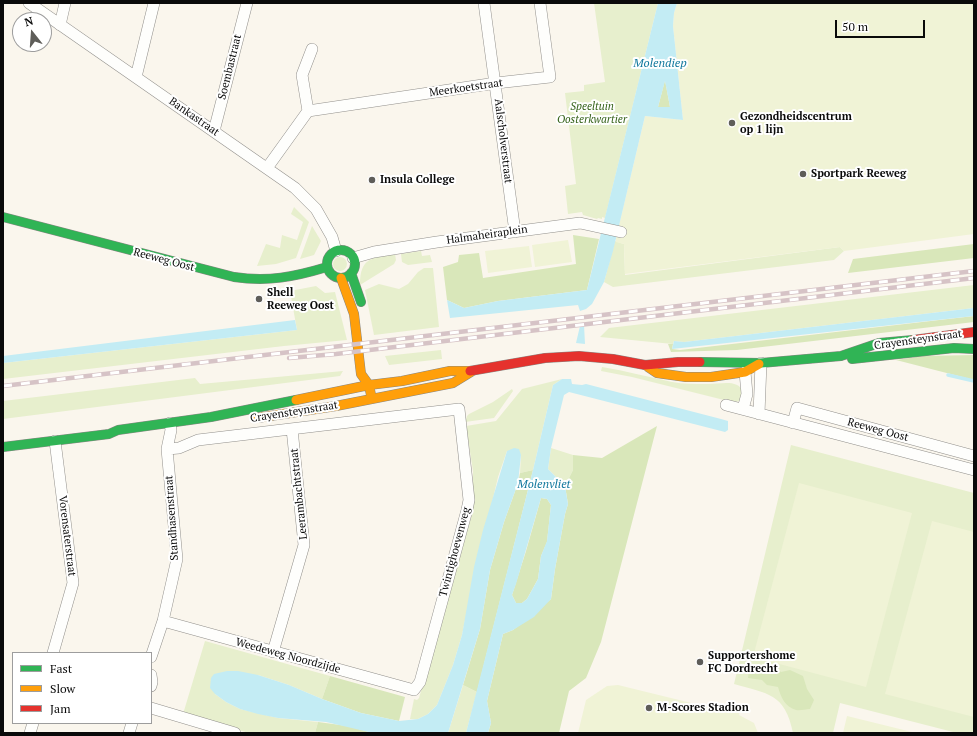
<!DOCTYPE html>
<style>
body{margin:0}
#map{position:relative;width:977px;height:736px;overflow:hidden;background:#faf6ed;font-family:"PT Serif",serif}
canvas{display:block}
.frame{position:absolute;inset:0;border:4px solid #0a0a0a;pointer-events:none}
.legend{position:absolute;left:12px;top:652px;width:140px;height:72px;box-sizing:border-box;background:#fff;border:1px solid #9d9d9d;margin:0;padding:5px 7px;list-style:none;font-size:12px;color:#0a0a0a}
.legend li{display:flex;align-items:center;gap:8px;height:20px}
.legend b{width:20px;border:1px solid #9d9d9d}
.north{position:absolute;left:12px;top:12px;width:40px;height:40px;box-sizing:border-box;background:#fff;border:1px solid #9d9d9d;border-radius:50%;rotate:343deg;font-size:11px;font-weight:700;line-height:16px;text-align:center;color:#0a0a0a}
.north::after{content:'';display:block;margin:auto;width:14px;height:18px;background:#5e5d59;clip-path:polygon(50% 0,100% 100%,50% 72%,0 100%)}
.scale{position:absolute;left:835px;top:20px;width:90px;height:18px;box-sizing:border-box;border:2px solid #0a0a0a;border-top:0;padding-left:5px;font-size:12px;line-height:14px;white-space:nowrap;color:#0a0a0a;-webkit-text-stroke:3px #fff;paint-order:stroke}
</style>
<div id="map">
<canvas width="977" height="736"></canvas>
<div class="frame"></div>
<ul class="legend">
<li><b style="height:5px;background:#30b455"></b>Fast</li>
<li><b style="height:5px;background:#ff9f0a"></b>Slow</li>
<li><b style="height:5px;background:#e5322d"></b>Jam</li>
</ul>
<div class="north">N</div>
<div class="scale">50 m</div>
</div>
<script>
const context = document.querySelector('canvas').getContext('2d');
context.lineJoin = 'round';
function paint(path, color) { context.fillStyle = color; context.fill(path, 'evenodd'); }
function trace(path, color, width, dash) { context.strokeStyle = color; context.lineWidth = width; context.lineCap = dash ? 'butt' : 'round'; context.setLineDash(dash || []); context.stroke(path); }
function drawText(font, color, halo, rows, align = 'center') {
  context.font = font + ' "PT Serif",serif'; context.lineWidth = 4; context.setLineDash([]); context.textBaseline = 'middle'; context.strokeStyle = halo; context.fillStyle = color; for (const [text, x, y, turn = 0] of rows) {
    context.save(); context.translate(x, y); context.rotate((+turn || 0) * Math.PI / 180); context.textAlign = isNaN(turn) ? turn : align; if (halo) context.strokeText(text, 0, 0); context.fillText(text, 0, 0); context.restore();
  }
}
paint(new Path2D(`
 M 594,3 L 658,3 L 605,218 L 602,217 L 602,219 L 598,218 L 597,219 L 583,215 L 582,212 L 568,214 L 565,186 L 576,184 L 565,93 L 584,91 L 584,85 L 605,82 Z
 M 294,207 L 309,222 L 296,258 L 276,264 L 257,266 L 266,244 L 280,248 L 282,235 L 297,240 L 303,222 L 291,214 Z
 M 312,226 L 321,241 L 314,255 L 300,259 Z
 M 615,241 L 624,244 L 625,275 L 840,247 L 844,251 L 834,260 L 613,287 L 604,282 Z
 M 421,251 L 422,256 L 430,255 L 432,262 L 408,265 L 402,262 L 401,254 Z
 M 395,254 L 396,260 L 394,264 L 360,285 C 360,257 372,258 395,254 Z
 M333 264a7 7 0 1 1 14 0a7 7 0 1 1-14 0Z
 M 424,268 L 433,268 L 439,327 L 374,335 L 365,290 L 379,284 L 399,289 L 408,284 L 418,272 Z
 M 974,285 L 974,308 L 684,342 L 674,341 L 673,344 L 600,337 L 609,328 Z
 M 316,286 L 325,293 L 335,292 L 347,340 L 284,346 L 3,379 L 3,363 L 297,330 L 290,291 Z
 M 441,350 L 442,359 L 389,365 L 385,356 Z
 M 602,367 C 626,371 649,377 672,382 C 683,384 695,384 706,384 C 718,385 738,378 743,392 L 740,401 L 732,402 L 632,377 L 601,371 Z
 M 343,371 L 340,376 L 3,419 L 3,401 L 195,378 L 200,384 Z
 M 562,379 L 553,385 L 533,470 L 520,473 L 521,455 L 507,451 L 498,477 L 468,606 L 462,635 L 453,665 L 437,705 L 428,714 L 418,719 L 410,719 L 414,699 L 417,700 L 419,698 L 473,511 L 473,471 L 466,426 L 496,421 L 522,389 Z
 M 512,389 L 513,391 L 494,418 L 465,422 L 467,416 L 469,414 L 493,402 Z
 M 791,445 L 974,493 L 974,733 L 957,733 L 840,703 L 833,733 L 793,733 C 785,693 768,694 734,684 Z
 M 551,448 L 573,455 L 573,470 L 565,486 L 548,469 Z
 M 205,641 L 330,676 L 322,699 L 289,685 L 258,675 L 215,694 L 226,702 L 240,709 L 278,718 L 318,722 L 315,733 L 249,733 L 183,714 Z
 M 463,685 L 477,692 L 466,733 L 448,733 Z`), '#e7efcd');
paint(new Path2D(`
 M 665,80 L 670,107 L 658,107 Z
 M 573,235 L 599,239 L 587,290 L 498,301 L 464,308 L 447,300 L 443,267 L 458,262 L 459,255 L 479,253 L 483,278 L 576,264 Z
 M 974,244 L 974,258 L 848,273 L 853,259 Z
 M 974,316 L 974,322 L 737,350 L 671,352 L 668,344 L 673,344 L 672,349 L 680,350 Z
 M 974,355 L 974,380 L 896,360 L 923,356 Z
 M 657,426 L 601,642 L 586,678 L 569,691 L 559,733 L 488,733 L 491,723 L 487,701 L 503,634 L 513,630 L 551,599 L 555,569 L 565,514 L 568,504 L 565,486 L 573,470 L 573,455 L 602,458 Z
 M 533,470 L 477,692 L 463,685 L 480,629 L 490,570 L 504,522 L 518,483 L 520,473 Z
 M 541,498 L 547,499 L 551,505 L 547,542 L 541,556 L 538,579 L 527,599 L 522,603 L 516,603 L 512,595 L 526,551 Z
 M 753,665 L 764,669 L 773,665 L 781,672 L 790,670 L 803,676 L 807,689 L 814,700 L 810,709 C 806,709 800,711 796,710 C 785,707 781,697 778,687 L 767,685 L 762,680 L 748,678 L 749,669 Z
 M 330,676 L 405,697 L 399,721 L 361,713 L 322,699 Z
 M 318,722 L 348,726 L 373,733 L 315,733 Z`), '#d9e7ba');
paint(new Path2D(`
 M 677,3 L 974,3 L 974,234 L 844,251 L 840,247 L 625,274 L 624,244 L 616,242 L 616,238 L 645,116 L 683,120 L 673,26 L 674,13 Z
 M 568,240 L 572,262 L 535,267 L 532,245 Z
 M 529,246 L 532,267 L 488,273 L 485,251 Z
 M 799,483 L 912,513 L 866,687 L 753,657 Z
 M 932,521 L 974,532 L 974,717 L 885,694 Z
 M 618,685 L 728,712 L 729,707 L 740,710 L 739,715 L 754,723 L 758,733 L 578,733 L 586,700 L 607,686 Z
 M 847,716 L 916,733 L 843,733 Z`), '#f0f3d6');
paint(new Path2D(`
 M 658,3 L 677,3 L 674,13 L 673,26 L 683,120 L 645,116 L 613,251 L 604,282 L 592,304 L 586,309 L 580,311 L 578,305 L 450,318 L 447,300 L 464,308 L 498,301 L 587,290 ZM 665,81 L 670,107 L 658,107 Z
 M 974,308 L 974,316 L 672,349 L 674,341 L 684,342 Z
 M 295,320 L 297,330 L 3,363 L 3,356 Z
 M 584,325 L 585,344 L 576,343 L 580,326 Z
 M 562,379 L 571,379 L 572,384 L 582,385 L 586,384 L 721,419 L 728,421 L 728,430 L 725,432 L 569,392 L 564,395 L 551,448 L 548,469 L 565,486 L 568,504 L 565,514 L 555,569 L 551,599 L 534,617 L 513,630 L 503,634 L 487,701 L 491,723 L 488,733 L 466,733 L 533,470 L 553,385 ZM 541,498 L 547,499 L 551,505 L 547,541 L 541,556 L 538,579 L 527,599 L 522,603 L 516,603 L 512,595 L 516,584 Z
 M 514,448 L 519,449 L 521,455 L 518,483 L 504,522 L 490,570 L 480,629 L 448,733 L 373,733 L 326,722 L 278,718 L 258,714 L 240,709 L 226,702 L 215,694 L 210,688 L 211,678 L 214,674 L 227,671 L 238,671 L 258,675 L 289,685 L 322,699 L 361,713 L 399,721 L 418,719 L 428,714 L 437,705 L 453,665 L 462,635 L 474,567 L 483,530 L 507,451 Z`), '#c3ecf4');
trace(new Path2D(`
 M 948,375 L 974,381`), '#c3ecf4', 3.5);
const street = new Path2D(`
 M 29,3 L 295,188 L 316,209 L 332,237 L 336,251
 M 484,3 L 515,232
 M 60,25 L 65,3
 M 136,77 L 154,3
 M 308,111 L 496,83 L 550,77 L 540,3
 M 214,131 L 247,3
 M 267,168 L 308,111 L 302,75 L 312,49
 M 353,258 L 374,252 L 437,242 L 580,223 L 621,232
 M 726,405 L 974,470
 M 743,409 L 747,394 L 745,372
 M 759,414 L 761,363
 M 793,423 L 797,408 L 974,456
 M 163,621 L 414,690 L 420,682 L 467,510 L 469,500 L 459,409 L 198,440 L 179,448 L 167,449
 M 273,652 L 304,545 L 292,429
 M 53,653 L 73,583 L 55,441
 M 151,657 L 163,621 L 177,559 L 167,449 L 171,430 L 170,423
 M 151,675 L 152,682 L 151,686
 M 151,708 L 235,733
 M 30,733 L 33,723
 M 129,733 L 132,723`);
const fast = new Path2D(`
 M 3,217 L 234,277 C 268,282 294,277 327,267
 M327 264a14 14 0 1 1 28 0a14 14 0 1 1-28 0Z
 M 351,273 L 361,302
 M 852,359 L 954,348 L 974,349
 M 700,362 L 761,363 L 841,356 L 879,343 L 913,340
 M 3,447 L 109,434 L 118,430 L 211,417 L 296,400`);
const slow = new Path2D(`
 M 341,278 L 354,314 L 361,374 L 369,385 L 371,395
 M 648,367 L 657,373 L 686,377 L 711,377 L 745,372 L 759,364
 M 296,400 L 369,385 L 402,381 L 450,371 L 470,371
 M 257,418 L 336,406 L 453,383 L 471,372`);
const jam = new Path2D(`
 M 913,340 L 974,332
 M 470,371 L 545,358 L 579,356 L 613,359 L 645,365 L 678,362 L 700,362`);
trace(street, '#92908c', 12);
trace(fast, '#898783', 10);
trace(slow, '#898783', 10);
trace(jam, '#898783', 10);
trace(street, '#fefefc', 11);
trace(fast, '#30b455', 9);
trace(slow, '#ff9f0a', 9);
trace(jam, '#e5322d', 9);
const rail = new Path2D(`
 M 289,358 L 336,354 L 974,278
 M 3,386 L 974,271`);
trace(rail, '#d6c3c6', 4.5);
trace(rail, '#fff', 3, [9]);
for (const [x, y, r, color] of [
 [732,123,4,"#5e5d59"],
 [803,174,4,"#5e5d59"],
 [372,180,4,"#5e5d59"],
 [259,299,4,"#5e5d59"],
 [700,662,4,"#5e5d59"],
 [649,708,4,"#5e5d59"]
]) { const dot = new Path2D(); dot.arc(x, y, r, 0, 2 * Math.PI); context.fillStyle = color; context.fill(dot); trace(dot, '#fff', 1.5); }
drawText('11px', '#0a0a0a', '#fff', [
 ["Soembastraat",230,67,-76],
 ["Meerkoetstraat",466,88,-8],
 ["Bankastraat",194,117,35],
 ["Aalscholverstraat",503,141,83],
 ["Halmaheiraplein",487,235,-8],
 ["Reeweg Oost",164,260,15],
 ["Crayensteynstraat",918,340,-8],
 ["Crayensteynstraat",294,412,-9],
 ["Reeweg Oost",878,430,15],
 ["Leerambachtstraat",299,494,-96],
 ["Standhasenstraat",172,518,-94],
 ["Vorensaterstraat",67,536,83],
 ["Twintighoevenweg",455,552,-75],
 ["Weedeweg Noordzijde",288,656,15]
]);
drawText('italic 11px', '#35621a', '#fff', [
 ["Speeltuin",592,107],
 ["Oosterkwartier",592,120]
]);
drawText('bold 11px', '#0a0a0a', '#fff', [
 ["Gezondheidscentrum",740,117],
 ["op 1 lijn",740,130],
 ["Sportpark Reeweg",811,174],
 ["Insula College",380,180],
 ["Shell",267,293],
 ["Reeweg Oost",267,306],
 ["Supportershome",708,656],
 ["FC Dordrecht",708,669],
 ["M-Scores Stadion",657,708]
], 'left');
drawText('italic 12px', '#12789d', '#fff', [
 ["Molendiep",660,64],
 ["Molenvliet",544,485]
]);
</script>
